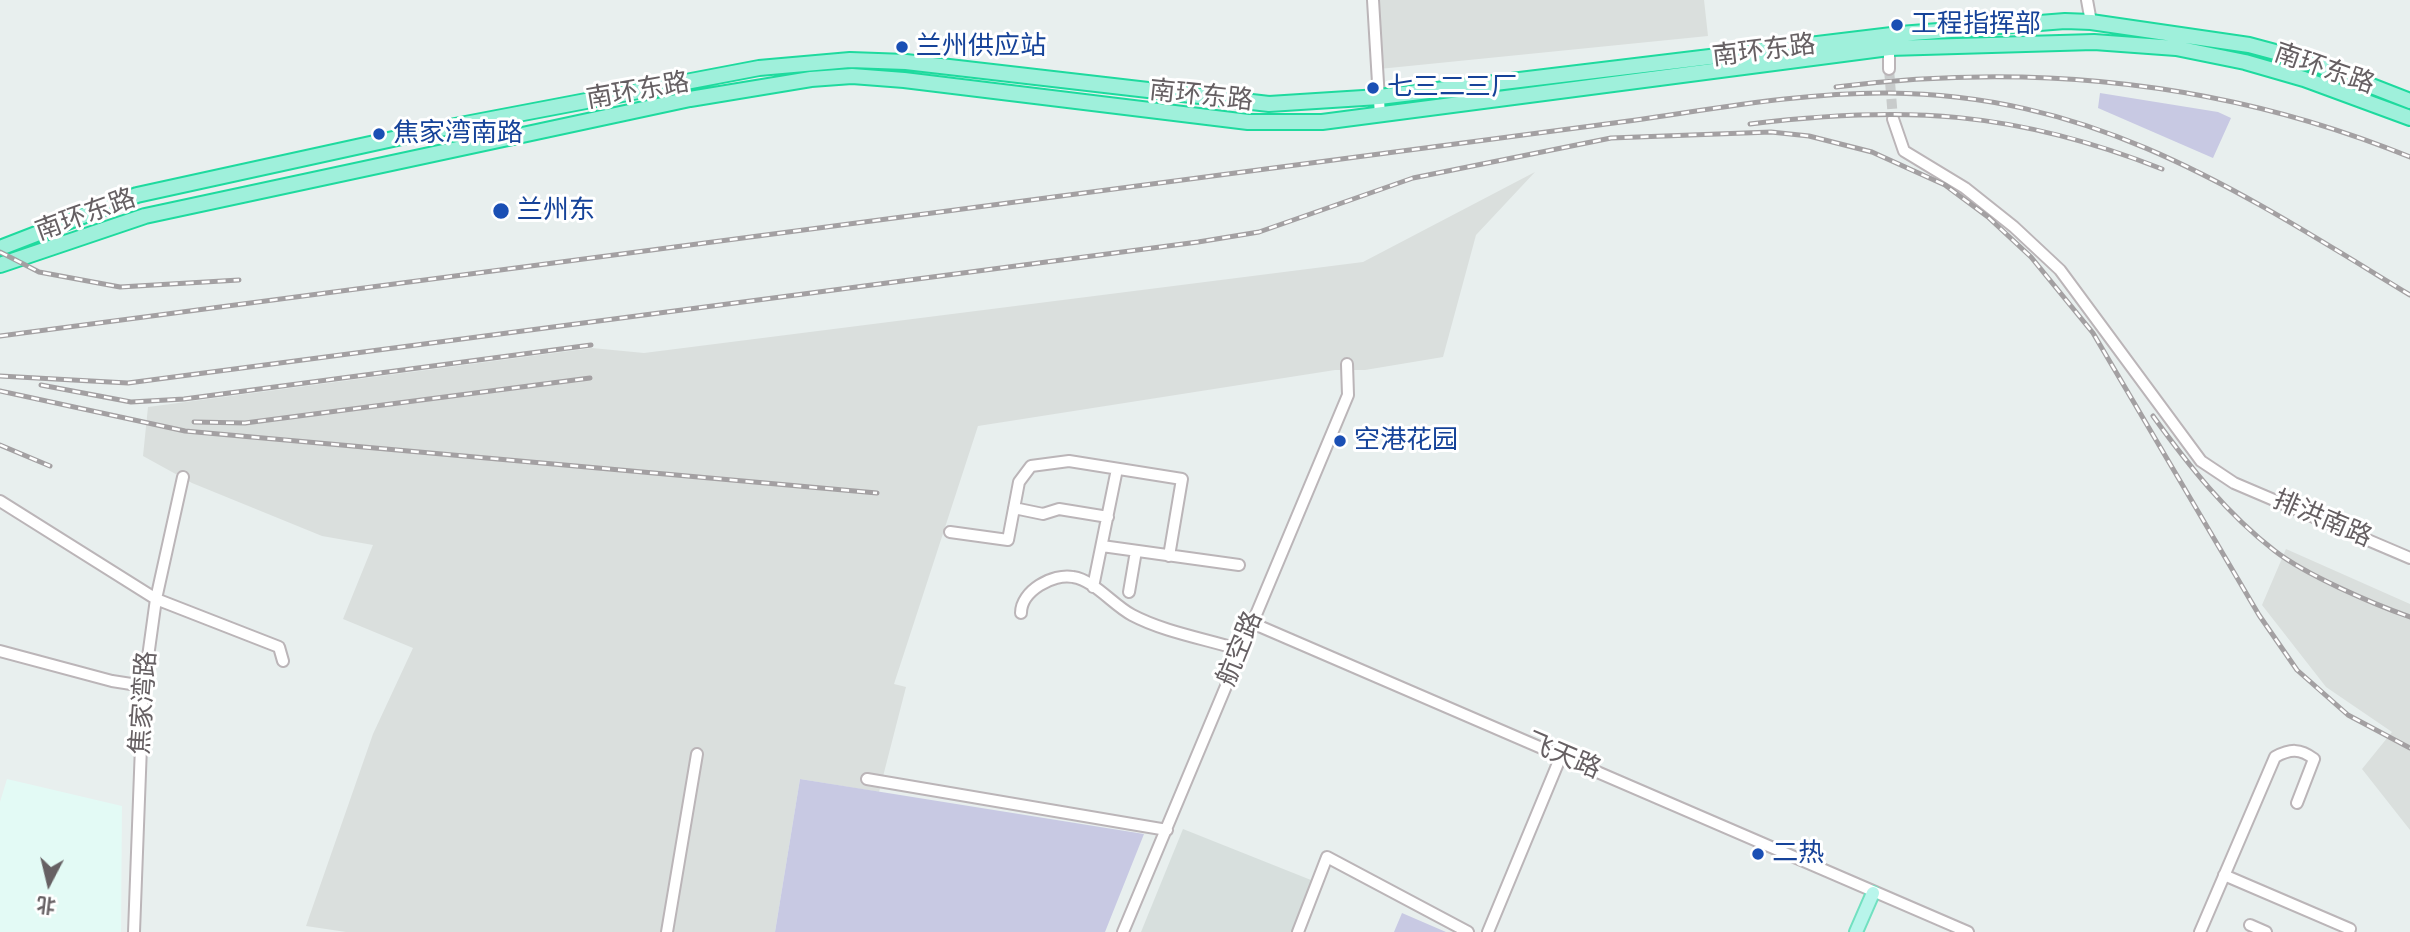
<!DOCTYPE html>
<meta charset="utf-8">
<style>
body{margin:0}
#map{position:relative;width:2410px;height:932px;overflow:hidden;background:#e8efee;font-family:"Sofia Sans Condensed","Noto Sans SC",sans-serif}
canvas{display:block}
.north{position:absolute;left:14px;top:848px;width:70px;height:70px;-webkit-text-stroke:5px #fff;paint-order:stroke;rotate:187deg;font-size:19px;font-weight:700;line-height:28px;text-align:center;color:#666063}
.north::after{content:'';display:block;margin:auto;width:24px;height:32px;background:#666063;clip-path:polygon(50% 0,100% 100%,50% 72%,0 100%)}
</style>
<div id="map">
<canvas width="2410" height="932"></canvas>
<div class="north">北</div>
</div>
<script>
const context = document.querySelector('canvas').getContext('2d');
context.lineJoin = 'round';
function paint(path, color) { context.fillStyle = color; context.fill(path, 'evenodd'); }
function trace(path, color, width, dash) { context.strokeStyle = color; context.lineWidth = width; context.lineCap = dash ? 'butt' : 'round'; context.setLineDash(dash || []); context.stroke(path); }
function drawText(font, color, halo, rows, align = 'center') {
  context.font = font + ' "Sofia Sans Condensed","Noto Sans SC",sans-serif'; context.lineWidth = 6; context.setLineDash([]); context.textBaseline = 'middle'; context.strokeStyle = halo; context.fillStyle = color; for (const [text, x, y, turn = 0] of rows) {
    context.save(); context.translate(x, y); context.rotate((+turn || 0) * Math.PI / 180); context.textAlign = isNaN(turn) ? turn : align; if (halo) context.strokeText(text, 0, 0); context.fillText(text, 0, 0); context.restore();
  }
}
paint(new Path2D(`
 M 7,779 L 122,806 L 121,932 L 0,932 L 0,802 Z`), '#e3faf5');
paint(new Path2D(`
 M 1367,0 L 1704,0 L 1708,36 L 1379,69 Z
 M 1535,172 L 1476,235 L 1443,357 L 1365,370 L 1335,370 L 978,426 L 894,684 L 906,687 L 879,792 L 800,779 L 775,932 L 346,932 L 306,926 L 373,734 L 413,648 L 343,619 L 373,545 L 322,536 L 192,483 L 143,456 L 148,407 L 592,348 L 644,353 L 1363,262 Z
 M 2286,549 L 2410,604 L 2410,830 L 2362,769 L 2392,732 L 2326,687 L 2262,605 Z`), '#dadfdd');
paint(new Path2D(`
 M 1183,829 L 1316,882 L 1296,932 L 1141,932 Z`), '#d7dfdd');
paint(new Path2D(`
 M 2100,93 L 2218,112 L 2231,118 L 2213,158 L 2098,108 Z
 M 800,779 L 1144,834 L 1105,932 L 775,932 Z
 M 1402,913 L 1446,932 L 1394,932 Z`), '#c8c9e3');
trace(new Path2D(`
 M 1889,69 L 1893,119`), '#c8cbcb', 10, [10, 5]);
const minor = new Path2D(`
 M 1373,0 L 1380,116
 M 2087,0 L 2091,22
 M 1889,69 L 1889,48
 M 1893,119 L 1904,151 L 1965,188 L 2014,227 L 2060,270 L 2201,461 L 2234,483 L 2410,558
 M 0,501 L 156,599 L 279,647 L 283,661
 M 1014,508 L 1043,514 L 1059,509 L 1108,517
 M 950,532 L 1008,540 L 1019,482 L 1031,466 L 1069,461 L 1182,479 L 1169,556
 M 1102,546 L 1239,565
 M 1093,587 L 1117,469
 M 1129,592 L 1136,551
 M 1021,613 C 1021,591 1053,573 1073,577 C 1094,580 1113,605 1132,615 C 1164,632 1206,639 1241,650
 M 1252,623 L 1968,932
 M 0,651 L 112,681 L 144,686
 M 867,779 L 1167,830
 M 2224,875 L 2350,929 L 2349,932
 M 2250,925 L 2266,932
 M 134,932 L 143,693 L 156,599 L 183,477
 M 667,932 L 697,754
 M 1123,932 L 1348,395 L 1347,364
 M 1298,932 L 1327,857 L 1468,932
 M 1488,932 L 1561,756
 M 2200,932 L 2275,757 C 2290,749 2300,748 2314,759 L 2297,803`);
const major = new Path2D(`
 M 1856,932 L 1873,893`);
const highway = new Path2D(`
 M 0,248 L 137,195 L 434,130 L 759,68 L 850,60 L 906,62 L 1269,104 L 1379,97 L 1900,34 L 2065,21 L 2091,22 L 2249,45 L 2305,60 L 2410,101
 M 0,265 L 145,216 L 690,99 L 811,79 L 852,76 L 904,80 L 1248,122 L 1322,122 L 1889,48 L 2094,42 L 2176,48 L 2245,62 L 2304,79 L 2410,118`);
trace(minor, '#bbb5b8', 14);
trace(major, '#71e0c0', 16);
trace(highway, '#1eda9e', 18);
trace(minor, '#fff', 10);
trace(major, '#b8f5eb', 12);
trace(highway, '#9ff0db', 14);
const rail = new Path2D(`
 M 1836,87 C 2032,62 2226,82 2410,157
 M 1750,124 C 1905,105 2015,111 2162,169
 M 0,252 L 39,272 L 120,287 L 239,280
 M 0,336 L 1599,125 C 1694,113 1793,92 1889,93 C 2097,95 2239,191 2410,295
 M 0,376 L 128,383 L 1198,242 L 1259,232 L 1413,178 L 1611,138 L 1771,132 L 1809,136 L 1872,152 L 1945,185 L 1988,217 L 2031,257 L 2093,333 L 2259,615 L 2297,670 L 2348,715 L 2410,748
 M 41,385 L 131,402 L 184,399 L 591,345
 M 0,391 L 185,431 L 877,493
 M 2153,416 C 2189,466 2227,514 2275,551 C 2306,575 2373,604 2410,617
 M 194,422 L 245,423 L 590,378
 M 0,445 L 50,466`);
trace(rail, '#a3a0a2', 5);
trace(rail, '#fff', 2.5, [8]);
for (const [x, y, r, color] of [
 [1897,25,7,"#1a4fb4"],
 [902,47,7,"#1a4fb4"],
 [1373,88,7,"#1a4fb4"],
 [379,134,7,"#1a4fb4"],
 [501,211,9,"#1a4fb4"],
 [1340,441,7,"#1a4fb4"],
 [1758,854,7,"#1a4fb4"]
]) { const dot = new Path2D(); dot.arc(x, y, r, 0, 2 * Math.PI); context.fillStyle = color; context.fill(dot); trace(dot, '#fff', 2.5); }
drawText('26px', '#164399', '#fff', [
 ["工程指挥部",1911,25],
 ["兰州供应站",916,47],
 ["七三二三厂",1387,88],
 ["焦家湾南路",393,134],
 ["兰州东",517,211],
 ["空港花园",1354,441],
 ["二热",1772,854]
], 'left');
drawText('26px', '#666063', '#fff', [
 ["南环东路",1764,52,-7],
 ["南环东路",2324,70,19],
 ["南环东路",638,92,-10],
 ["南环东路",1201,97,6],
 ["南环东路",86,216,-20],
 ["排洪南路",2322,520,23],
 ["航空路",1241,649,-68],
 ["焦家湾路",145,703,-86],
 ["飞天路",1563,757,23]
]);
</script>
